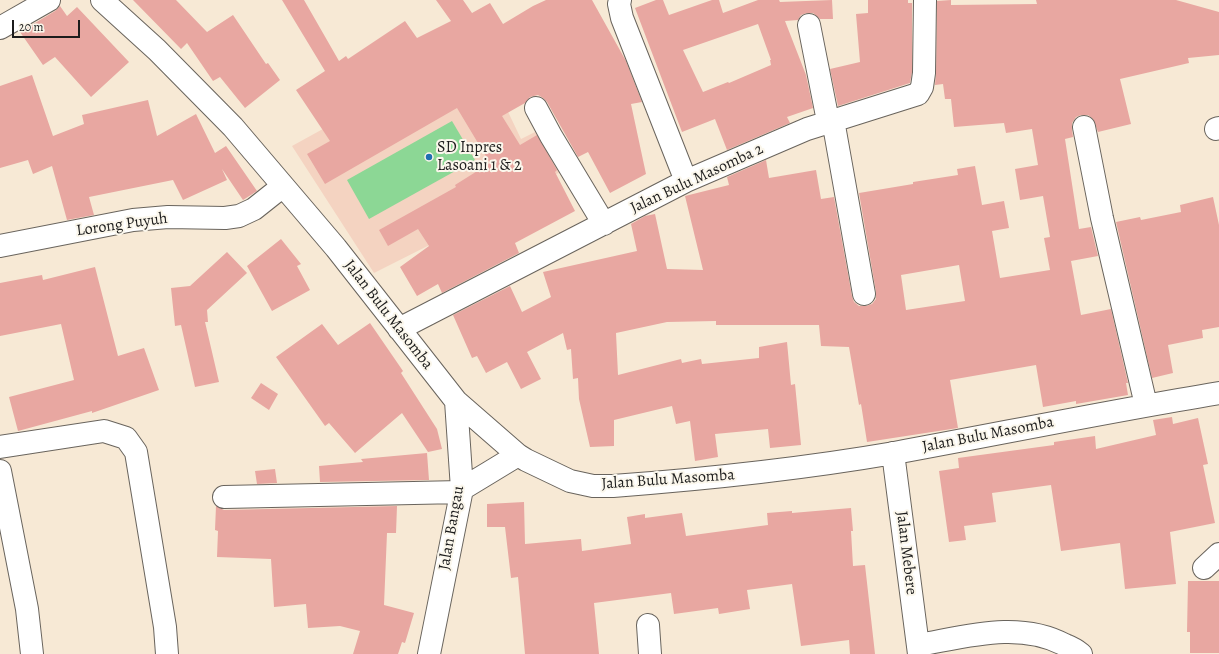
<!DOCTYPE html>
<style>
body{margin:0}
#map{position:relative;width:1219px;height:654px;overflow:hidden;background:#f7e9d5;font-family:Alegreya,serif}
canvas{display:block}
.scale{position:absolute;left:12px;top:20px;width:68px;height:18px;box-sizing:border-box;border:2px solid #1c1c1c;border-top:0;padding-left:5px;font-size:12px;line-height:14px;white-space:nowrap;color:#1c1c1c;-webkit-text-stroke:3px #fbf7ec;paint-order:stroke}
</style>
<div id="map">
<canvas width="1219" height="654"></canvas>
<div class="scale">20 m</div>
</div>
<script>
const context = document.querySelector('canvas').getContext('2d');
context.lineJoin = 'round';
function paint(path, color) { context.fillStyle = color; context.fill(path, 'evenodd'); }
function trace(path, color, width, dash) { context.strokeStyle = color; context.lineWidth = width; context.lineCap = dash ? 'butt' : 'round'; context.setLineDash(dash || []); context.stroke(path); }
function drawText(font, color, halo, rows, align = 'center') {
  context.font = font + ' Alegreya,serif'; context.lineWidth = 4; context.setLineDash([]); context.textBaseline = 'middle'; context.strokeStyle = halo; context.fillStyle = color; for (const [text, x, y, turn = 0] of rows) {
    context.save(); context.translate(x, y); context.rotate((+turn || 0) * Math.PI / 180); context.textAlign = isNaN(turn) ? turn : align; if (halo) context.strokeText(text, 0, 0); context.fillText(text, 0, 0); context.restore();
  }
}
paint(new Path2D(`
 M 470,48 L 500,95 L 521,139 L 543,128 L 566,168 L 501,209 L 374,273 L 292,146 Z`), '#f4d3c1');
paint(new Path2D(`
 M 452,121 L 475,160 L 369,219 L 347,180 Z`), '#8cd795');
paint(new Path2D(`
 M 133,0 L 176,0 L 207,32 L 233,15 L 266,64 L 268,63 L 280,80 L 245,108 L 220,77 L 213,81 L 187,43 L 181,49 Z
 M 282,0 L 304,0 L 339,61 L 346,56 L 348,59 L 405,21 L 417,38 L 451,21 L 436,0 L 463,0 L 472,13 L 490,3 L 503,24 L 533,6 L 546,0 L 592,0 L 626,61 L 642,102 L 631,104 L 646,174 L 610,193 L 588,152 L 578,157 L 547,102 L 543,98 L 538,95 L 530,97 L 525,103 L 502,116 L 520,145 L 537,135 L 557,170 L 555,172 L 575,211 L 515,243 L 519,253 L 442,293 L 438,284 L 417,296 L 400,267 L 429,246 L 418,229 L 388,246 L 379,230 L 456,187 L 455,185 L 490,163 L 457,108 L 325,184 L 307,154 L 330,141 L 296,90 L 325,71 Z
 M 656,0 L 663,0 L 669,15 L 712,0 L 719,0 L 723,13 L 758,0 L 779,0 L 780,2 L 832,0 L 833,19 L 820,19 L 813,13 L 807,13 L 801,15 L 798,20 L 785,21 L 806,75 L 813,108 L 787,117 L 790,123 L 727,150 L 715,119 L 682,132 L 635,8 ZM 758,24 L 771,60 L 770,60 L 771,65 L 729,83 L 728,82 L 703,92 L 683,50 Z
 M 868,0 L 908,0 L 908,3 L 912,3 L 912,72 L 910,83 L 838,106 L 830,69 L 860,62 L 856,14 L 868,13 Z
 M 951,0 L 951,5 L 1037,4 L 1036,0 L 1176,0 L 1219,12 L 1219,55 L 1188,58 L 1189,63 L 1120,79 L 1131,124 L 1098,132 L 1093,119 L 1088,115 L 1081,115 L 1076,117 L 1072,123 L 1072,129 L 1073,137 L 1065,139 L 1079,229 L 1091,227 L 1098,256 L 1071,261 L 1081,315 L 1111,309 L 1128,383 L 1126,383 L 1128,395 L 1076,404 L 1076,401 L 1043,407 L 1036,365 L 950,380 L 958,428 L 867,442 L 861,404 L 859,405 L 849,347 L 821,346 L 819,325 L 716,325 L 716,321 L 667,322 L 616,333 L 618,375 L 681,359 L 682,363 L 701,359 L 702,364 L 759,358 L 759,347 L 787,342 L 791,385 L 795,384 L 801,445 L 770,448 L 768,429 L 715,434 L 718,457 L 695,461 L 690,421 L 676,424 L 672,406 L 614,420 L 614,446 L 590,447 L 579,399 L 578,378 L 573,379 L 571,349 L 567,350 L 563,333 L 527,352 L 541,379 L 521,389 L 507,362 L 486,373 L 477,356 L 472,358 L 453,315 L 510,286 L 522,312 L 551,297 L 543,272 L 637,251 L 631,224 L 645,216 L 655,214 L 667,269 L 703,270 L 685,196 L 729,185 L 727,177 L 766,160 L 769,178 L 816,170 L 821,199 L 834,197 L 852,296 L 854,302 L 859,306 L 866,306 L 872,304 L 876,299 L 876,292 L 859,193 L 913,184 L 913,182 L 958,175 L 957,169 L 975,166 L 982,205 L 1004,201 L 1009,228 L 992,231 L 1000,278 L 1050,270 L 1044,238 L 1050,237 L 1043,196 L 1020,200 L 1015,169 L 1038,165 L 1032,129 L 1006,133 L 1004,123 L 954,127 L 951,99 L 945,99 L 943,84 L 935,85 L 936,73 L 937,1 ZM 959,265 L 965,301 L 906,310 L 901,275 Z
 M 60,6 L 67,16 L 77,7 L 129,62 L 91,97 L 55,57 L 43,65 L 20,32 L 55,11 Z
 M 32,75 L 53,136 L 84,124 L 82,115 L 148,100 L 157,136 L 196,114 L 215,153 L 226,146 L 257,191 L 243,200 L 222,169 L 227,180 L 183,200 L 173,180 L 89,197 L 94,215 L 67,220 L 52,166 L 33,174 L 28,160 L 0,168 L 0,86 Z
 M 1213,197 L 1219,225 L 1219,327 L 1202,330 L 1203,338 L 1168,345 L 1173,373 L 1152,378 L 1116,222 L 1140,217 L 1141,220 L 1181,212 L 1180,205 Z
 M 281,239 L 301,264 L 297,266 L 310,290 L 272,311 L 247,266 Z
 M 227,252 L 247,273 L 207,310 L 208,322 L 205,322 L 219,382 L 195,387 L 181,325 L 175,326 L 171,288 L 190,286 Z
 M 95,267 L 118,356 L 144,348 L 159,390 L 92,413 L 92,411 L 18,431 L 9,397 L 74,380 L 61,324 L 0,336 L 0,283 L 42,275 L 43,280 Z
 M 370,323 L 403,371 L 401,373 L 437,429 L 442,449 L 428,452 L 402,413 L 355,453 L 329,423 L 325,426 L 276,357 L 322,324 L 338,345 Z
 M 261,383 L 278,394 L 269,410 L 251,398 Z
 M 1172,417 L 1173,424 L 1198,418 L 1208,464 L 1203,465 L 1215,523 L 1170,532 L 1176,584 L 1125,589 L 1120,543 L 1061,551 L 1051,485 L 992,493 L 996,522 L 964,526 L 966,540 L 949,542 L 939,471 L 959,468 L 958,458 L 1054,445 L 1054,442 L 1095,436 L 1096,449 L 1156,435 L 1153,420 Z
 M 427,453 L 429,480 L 320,482 L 319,466 L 363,462 L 361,459 Z
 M 275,469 L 277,483 L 257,484 L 255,471 Z
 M 524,502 L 525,544 L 581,539 L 582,551 L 631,544 L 627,517 L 645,514 L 645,518 L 682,513 L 686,536 L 768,525 L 767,513 L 792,511 L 792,513 L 851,508 L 853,531 L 851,531 L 853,566 L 865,565 L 875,654 L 850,654 L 849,640 L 801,646 L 792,584 L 747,590 L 750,609 L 719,614 L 718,608 L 674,614 L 671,593 L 594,603 L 599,654 L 525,654 L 518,577 L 511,578 L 505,527 L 487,527 L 487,504 Z
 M 216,506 L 224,510 L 397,506 L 396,533 L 387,533 L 384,605 L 414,613 L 405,643 L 402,642 L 398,654 L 353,654 L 360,631 L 340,626 L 308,628 L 306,604 L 274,607 L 271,559 L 217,557 L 218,531 L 215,530 Z
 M 1188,581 L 1219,581 L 1219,653 L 1190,653 L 1190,632 L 1187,632 Z`), '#e8a7a1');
const minor = new Path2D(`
 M 102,0 L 157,50 L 233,127 L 336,248 L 456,401 L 518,455 L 526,460 L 570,481 L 593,486 L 613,486 C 707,479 801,469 894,453 C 1003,433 1110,411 1219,393
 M 620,0 L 619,4 L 622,18 L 686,181
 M 809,25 L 828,121
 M 0,28 L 49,0
 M 536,108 L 551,136 L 604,224
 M 833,120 L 864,294
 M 1084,127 L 1102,218 L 1146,405
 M 1216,129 L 1219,128
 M 0,246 L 133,220 L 168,217 L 225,218 L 239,216 L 254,209 L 283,186
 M 399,329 L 686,181 L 807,129 L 918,94 L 922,87 L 924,73 L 925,0
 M 0,447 L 104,431 L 126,438 L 136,452 L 165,627 L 167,654
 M 893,453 L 919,654
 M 0,471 L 27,609 L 32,654
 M 462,489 L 518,455
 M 224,497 L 461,492
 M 1204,568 L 1219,554
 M 648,625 L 650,654
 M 918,645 C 965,637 1019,620 1065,645 C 1070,647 1076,650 1081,654
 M 429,654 L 462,489 L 456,401`);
trace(minor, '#69645d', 24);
trace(minor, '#fff', 22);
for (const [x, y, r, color] of [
 [429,157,4,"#1f6fb2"]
]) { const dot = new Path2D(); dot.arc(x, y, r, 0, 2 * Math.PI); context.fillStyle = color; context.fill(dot); trace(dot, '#fbf7ec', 1.5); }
drawText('16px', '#1c1c1c', '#fbf7ec', [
 ["SD Inpres",437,148],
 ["Lasoani 1 & 2",437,166]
], 'left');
drawText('16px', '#1c1c1c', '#fbf7ec', [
 ["Jalan Bulu Masomba 2",697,179,-25],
 ["Lorong Puyuh",122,225,-8],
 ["Jalan Bulu Masomba",388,315,52],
 ["Jalan Bulu Masomba",988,435,-11],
 ["Jalan Bulu Masomba",668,480,-4],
 ["Jalan Bangau",452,528,-80],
 ["Jalan Mebere",906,553,83]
]);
</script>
